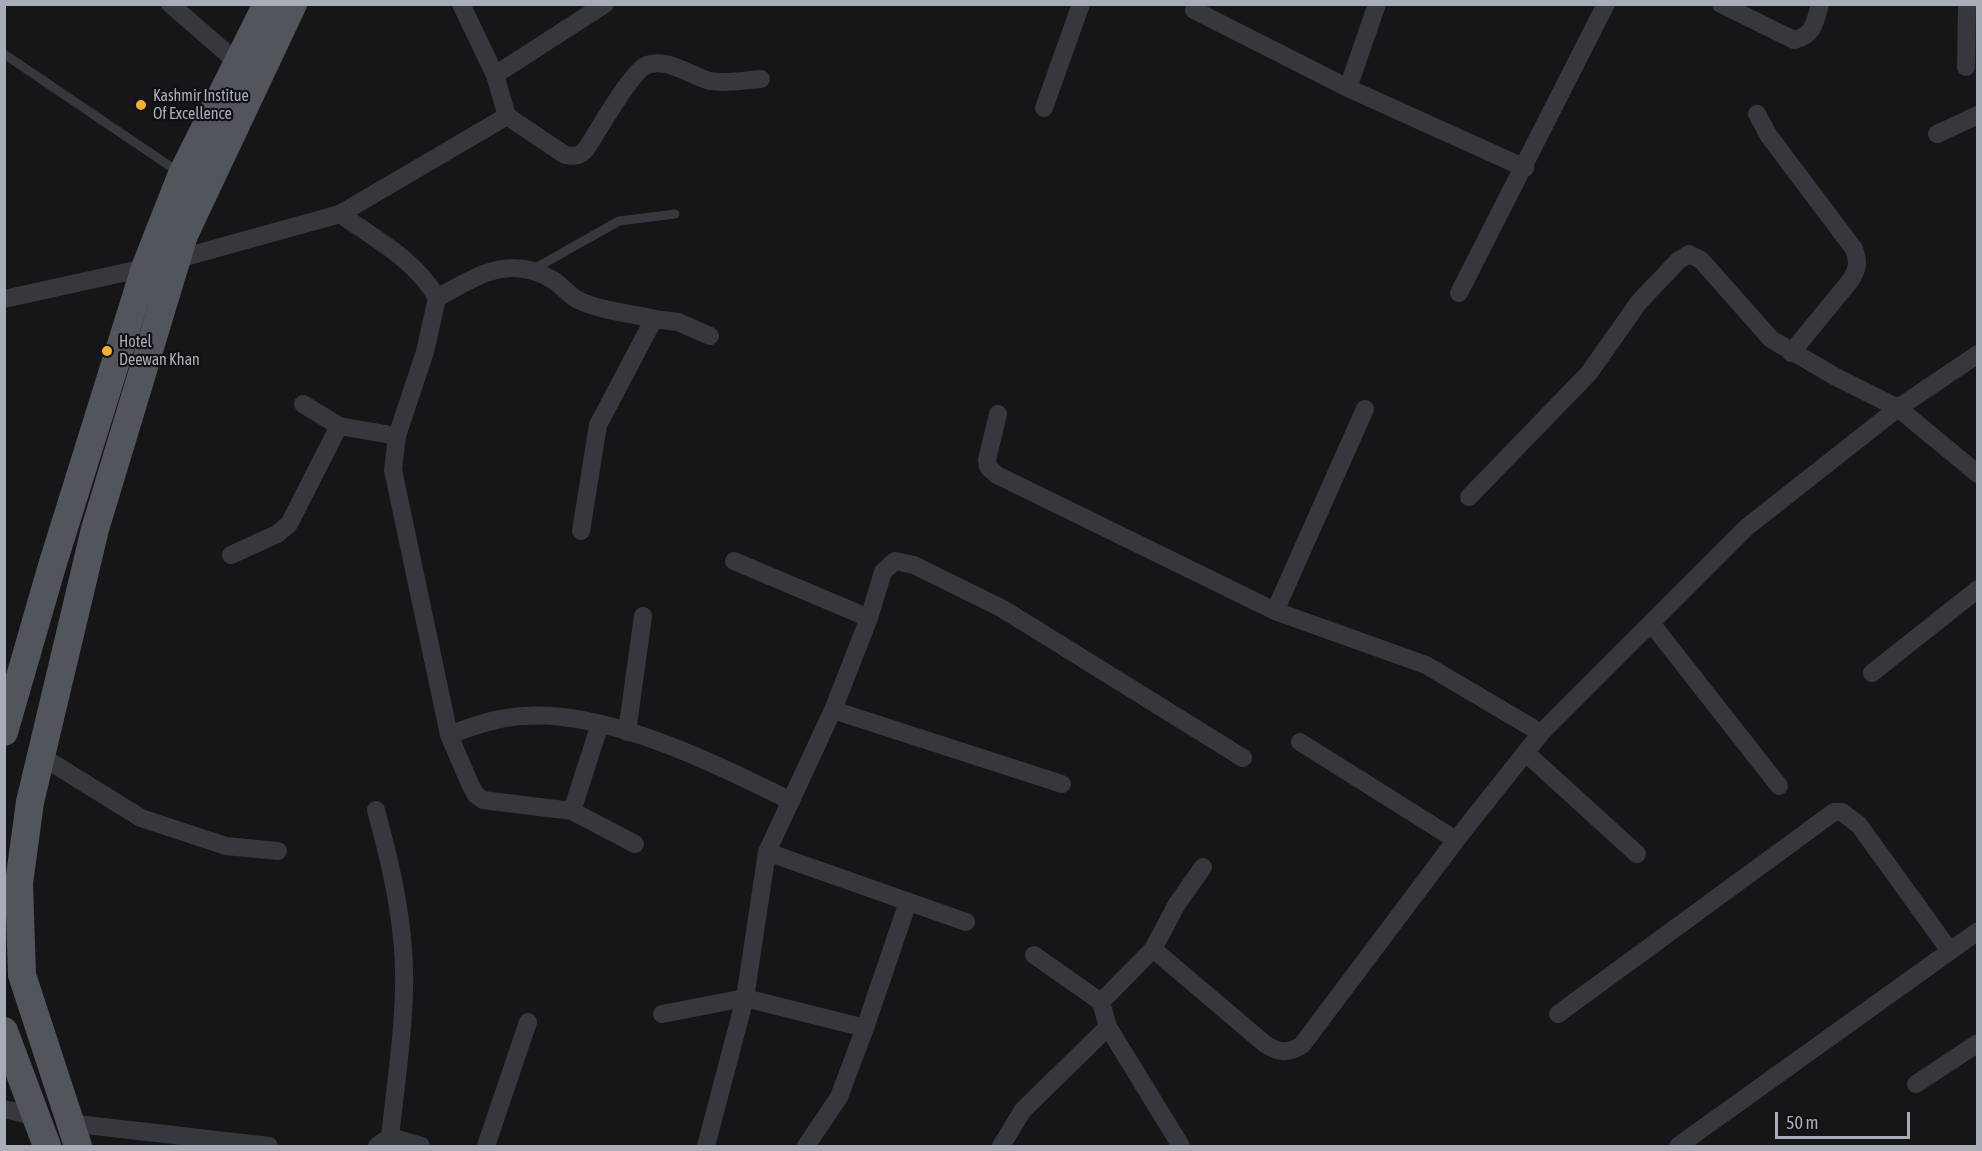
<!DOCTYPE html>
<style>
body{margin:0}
#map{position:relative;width:1982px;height:1151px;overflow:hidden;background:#161618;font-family:"Asap Condensed",sans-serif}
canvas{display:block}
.frame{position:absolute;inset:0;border:6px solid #a8adb8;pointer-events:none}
.scale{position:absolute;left:1775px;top:1112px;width:135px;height:27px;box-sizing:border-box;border:3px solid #a8adb8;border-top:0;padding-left:8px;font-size:18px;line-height:21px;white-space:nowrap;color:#a8adb8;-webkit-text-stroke:4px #111113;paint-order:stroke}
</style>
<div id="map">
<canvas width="1982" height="1151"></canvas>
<div class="frame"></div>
<div class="scale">50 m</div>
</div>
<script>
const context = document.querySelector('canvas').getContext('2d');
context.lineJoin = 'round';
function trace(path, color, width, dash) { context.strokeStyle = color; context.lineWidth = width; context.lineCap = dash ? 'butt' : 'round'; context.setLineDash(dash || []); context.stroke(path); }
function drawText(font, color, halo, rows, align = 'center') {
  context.font = font + ' "Asap Condensed",sans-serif'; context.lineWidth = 4.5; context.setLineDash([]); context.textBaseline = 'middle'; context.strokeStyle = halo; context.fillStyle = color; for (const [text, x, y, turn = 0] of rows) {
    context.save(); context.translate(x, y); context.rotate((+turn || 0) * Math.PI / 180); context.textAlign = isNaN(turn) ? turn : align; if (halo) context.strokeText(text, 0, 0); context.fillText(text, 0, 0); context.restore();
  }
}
trace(new Path2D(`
 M 4,54 L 180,173
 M 532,270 L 619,221 L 675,214`), '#37383d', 9);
trace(new Path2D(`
 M 170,4 L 237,62
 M 1721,4 L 1794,40 C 1814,35 1815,22 1820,4
 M 1194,10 L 1348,88 L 1525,168
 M 1966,67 L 1967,4
 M 495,75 L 605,4
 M 1348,88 L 1377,4
 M 1044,108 L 1081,4
 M 1757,114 L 1769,136 L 1854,249 C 1859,262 1858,269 1850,281 L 1791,353
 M 507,116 L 565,155 C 576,157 580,156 587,148 C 597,132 631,73 645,66 C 665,56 691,76 710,81 C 726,84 745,80 761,79
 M 1937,134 L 1978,115
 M 340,214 C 375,239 416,260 437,298 L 425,352 L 397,436 L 393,470 L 449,735 L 470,784 L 476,795 L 483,800 L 572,811 L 635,844
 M 1459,293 L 1606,4
 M 437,298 C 475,277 509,253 553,280 C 562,286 569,295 578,300 C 601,311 630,313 654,319 L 598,425 L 581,531
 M 4,299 L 145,268 L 340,214 L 507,116 L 495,75 L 461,4
 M 654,319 L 678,322 L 710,336
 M 303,404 L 339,426 L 397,436
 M 998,414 L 987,460 L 988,467 L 997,475 L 1275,611 L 1426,665 L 1541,733
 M 1469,497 L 1589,373 L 1639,302 L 1678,261 L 1689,254 L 1701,260 L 1771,339 L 1834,376 L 1898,408 L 1978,474
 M 231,555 L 277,534 L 289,524 L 339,426
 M 734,561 L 869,618
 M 1275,611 L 1365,409
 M 1651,623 L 1779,786
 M 1872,673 L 1978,589
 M 833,710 L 1062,784
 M 627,732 L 643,616
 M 449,735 C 468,728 486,721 506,718 C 594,702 713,763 791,801
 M 1300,742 L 1456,840
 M 1526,753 L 1637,854
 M 41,756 L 141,818 L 226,846 L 278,851
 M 376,810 C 392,869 406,929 404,991 C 403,1040 395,1089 390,1137 L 377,1146
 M 572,811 L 600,724
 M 767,852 L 966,922
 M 1153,949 L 1265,1044 C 1279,1053 1288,1054 1302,1045 L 1456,840 L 1541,733 L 1747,527 L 1898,408 L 1978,354
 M 1034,955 L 1101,1002
 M 662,1014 L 745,998 L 865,1028 L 908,902
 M 1558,1014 L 1834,812 L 1842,812 L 1859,825 L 1950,951
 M 1916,1084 L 1978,1043
 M 4,1109 L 37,1117
 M 69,1123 L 269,1146
 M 390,1137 L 421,1146
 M 486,1146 L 528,1022
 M 706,1146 L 745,998 L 767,852 L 833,710 L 869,618 L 883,572 L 895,561 L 914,565 L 1003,609 L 1243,758
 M 806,1146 L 839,1097 L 865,1028
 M 1001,1146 L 1023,1110 L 1108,1027
 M 1181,1146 L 1108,1027 L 1101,1002 L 1153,949 L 1177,904 L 1203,867
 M 1678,1146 L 1978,931`), '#37383d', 18);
trace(new Path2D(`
 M 4,732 L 52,566 L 145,268 L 182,174 L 267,4
 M 4,1031 L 47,1146
 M 78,1146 L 22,975 L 19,883 L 30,802 L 95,529 L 184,235 L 293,4`), '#53555c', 28);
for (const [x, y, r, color] of [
 [141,105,6,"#f2b134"],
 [107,351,6,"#f2b134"]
]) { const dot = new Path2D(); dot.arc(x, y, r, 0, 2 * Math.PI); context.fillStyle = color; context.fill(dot); trace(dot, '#111113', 2); }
drawText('16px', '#a8adb8', '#111113', [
 ["Kashmir Institue",153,96],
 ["Of Excellence",153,114],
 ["Hotel",119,342],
 ["Deewan Khan",119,360]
], 'left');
</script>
